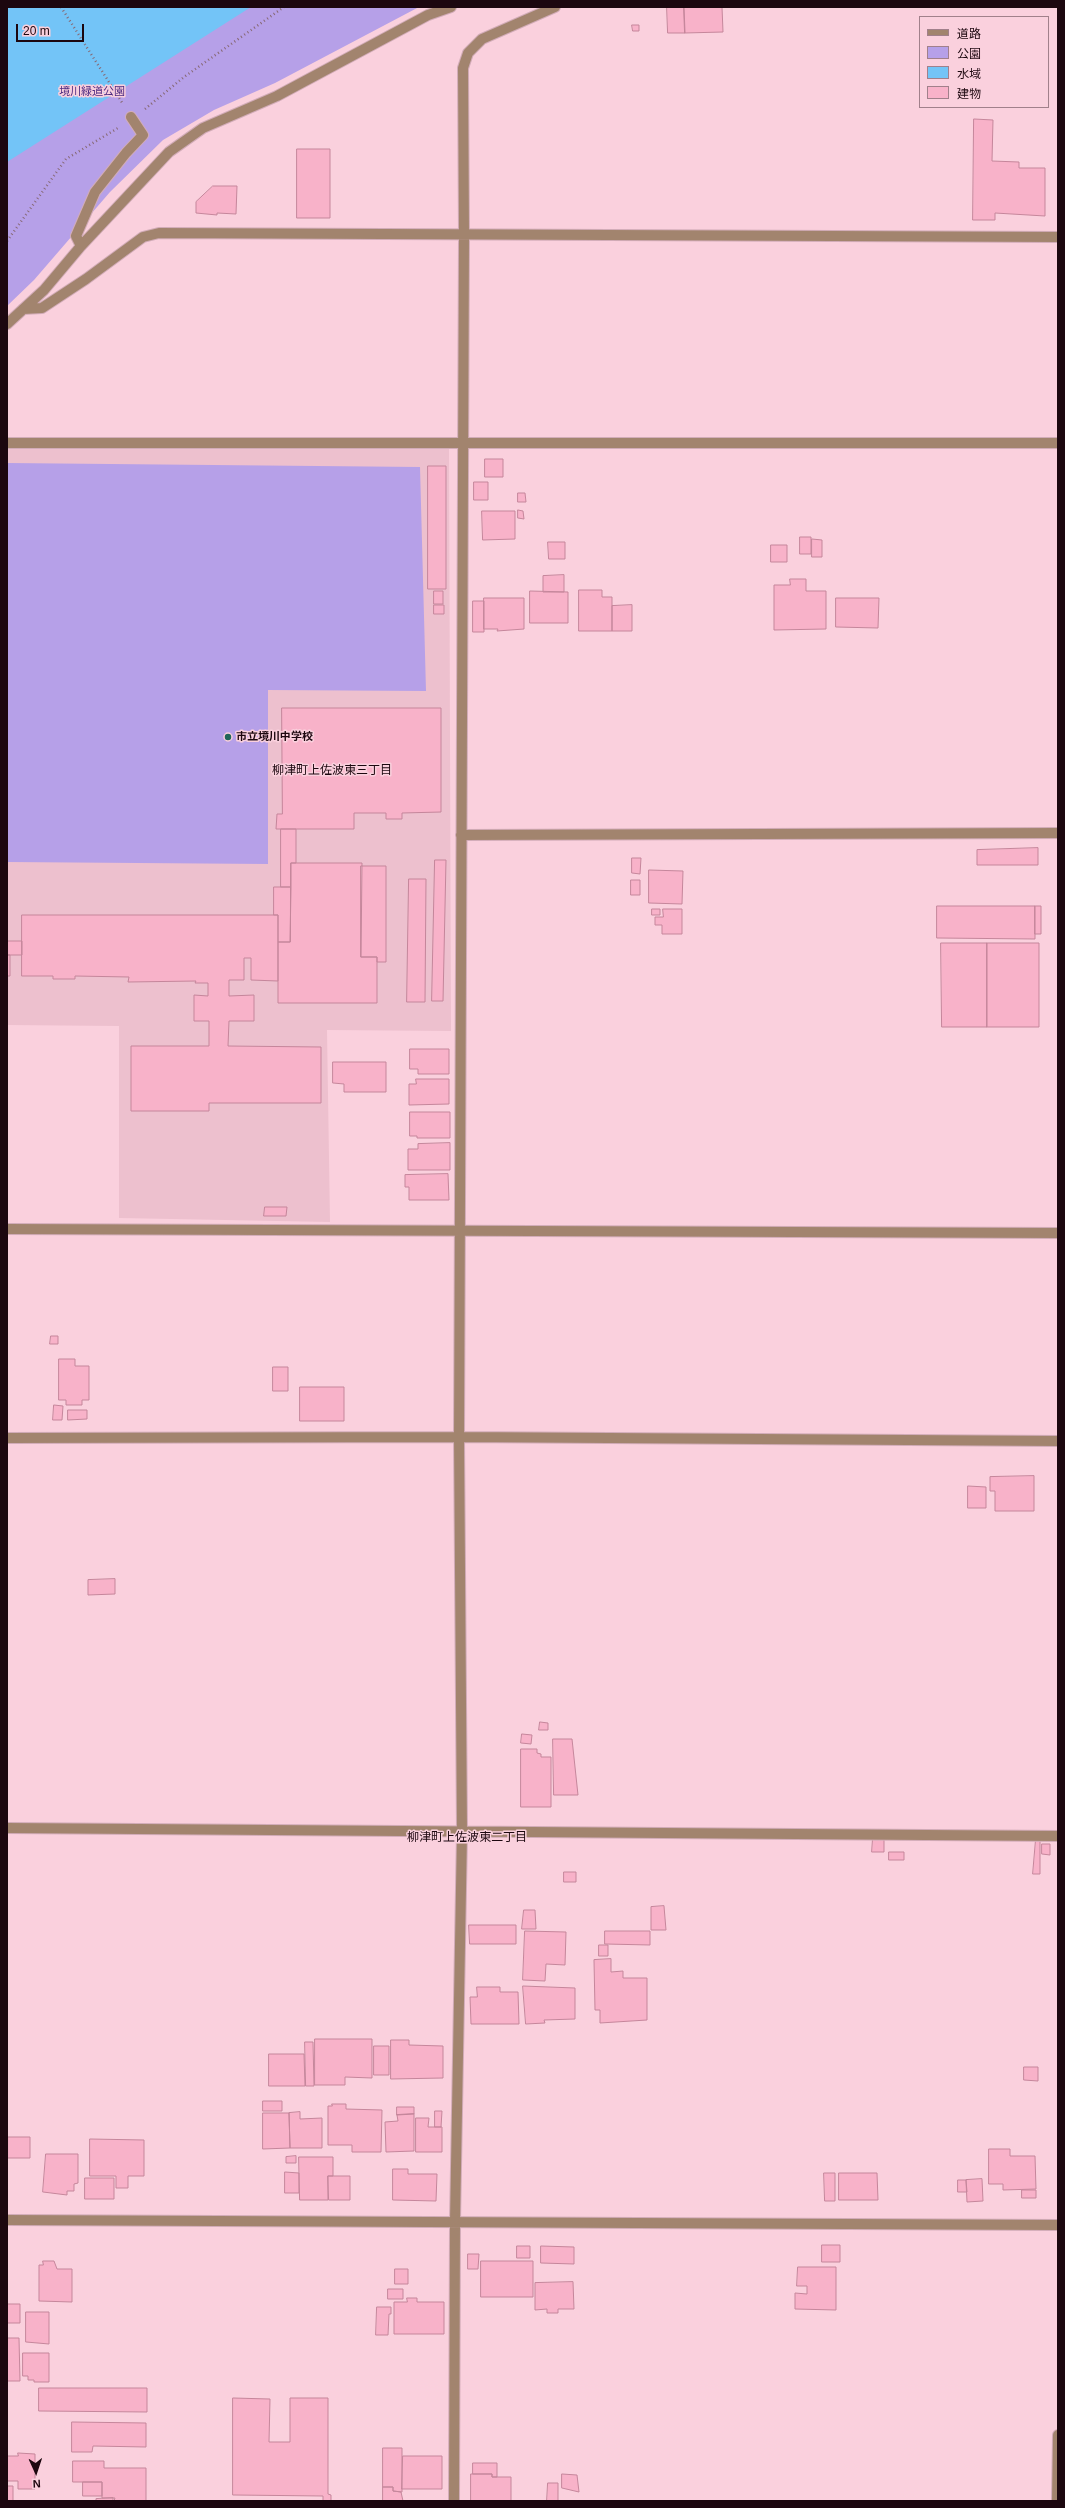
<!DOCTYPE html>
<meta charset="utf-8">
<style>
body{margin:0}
#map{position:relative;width:1065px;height:2508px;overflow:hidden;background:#fad0dd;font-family:Arial,"Noto Sans JP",sans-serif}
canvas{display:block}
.frame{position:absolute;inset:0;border:8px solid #1c070f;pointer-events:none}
.legend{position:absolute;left:919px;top:16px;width:130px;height:92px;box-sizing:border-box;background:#fad0dd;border:1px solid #a1808b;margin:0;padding:5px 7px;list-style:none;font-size:12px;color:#1c070f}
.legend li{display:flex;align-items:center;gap:8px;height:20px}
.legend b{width:20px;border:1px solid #a1808b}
.north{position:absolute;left:16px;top:2452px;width:40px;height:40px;-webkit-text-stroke:3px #fad0dd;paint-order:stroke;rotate:177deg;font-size:11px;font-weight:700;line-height:16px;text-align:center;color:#1c070f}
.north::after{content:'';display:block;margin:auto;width:14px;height:18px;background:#1c070f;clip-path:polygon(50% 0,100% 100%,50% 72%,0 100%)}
.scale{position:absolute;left:16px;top:24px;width:68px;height:18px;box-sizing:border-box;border:2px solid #1c070f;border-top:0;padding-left:5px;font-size:12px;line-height:14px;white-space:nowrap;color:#1c070f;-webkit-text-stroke:3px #fad0dd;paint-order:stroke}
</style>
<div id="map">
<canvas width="1065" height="2508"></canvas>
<div class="frame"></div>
<ul class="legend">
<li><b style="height:5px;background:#a2846e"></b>道路</li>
<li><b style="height:11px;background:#b6a0e8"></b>公園</li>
<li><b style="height:11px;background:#73c4f7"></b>水域</li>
<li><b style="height:11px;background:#f8b2c9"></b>建物</li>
</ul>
<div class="north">N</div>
<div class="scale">20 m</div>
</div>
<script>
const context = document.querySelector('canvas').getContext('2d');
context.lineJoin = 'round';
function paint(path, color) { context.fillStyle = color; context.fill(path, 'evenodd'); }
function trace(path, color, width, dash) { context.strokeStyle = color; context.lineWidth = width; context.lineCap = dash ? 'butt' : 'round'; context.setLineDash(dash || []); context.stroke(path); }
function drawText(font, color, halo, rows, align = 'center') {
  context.font = font + ' Arial,"Noto Sans JP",sans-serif'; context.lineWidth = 3; context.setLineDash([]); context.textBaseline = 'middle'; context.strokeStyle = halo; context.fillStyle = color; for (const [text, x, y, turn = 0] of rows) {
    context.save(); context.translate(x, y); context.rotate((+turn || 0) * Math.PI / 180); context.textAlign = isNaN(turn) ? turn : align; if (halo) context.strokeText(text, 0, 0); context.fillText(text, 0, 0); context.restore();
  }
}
paint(new Path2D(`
 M 7,447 L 449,448 L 451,1031 L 327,1030 L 330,1222 L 119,1218 L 119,1026 L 7,1025 Z`), '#edc0ce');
paint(new Path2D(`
 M 7,7 L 419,7 L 275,83 L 214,110 L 163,140 L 110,192 L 34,280 L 7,306 Z
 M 7,463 L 420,467 L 426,691 L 268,690 L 268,864 L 7,862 Z`), '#b6a0e8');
paint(new Path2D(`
 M 7,7 L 251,7 L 7,162 Z`), '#73c4f7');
const building = new Path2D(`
 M 667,7 L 684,7 L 685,33 L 668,33 Z
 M 684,7 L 722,7 L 723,32 L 685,33 Z
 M 632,25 L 639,25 L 639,31 L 633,31 Z
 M 974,119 L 993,120 L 992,161 L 1019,162 L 1019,168 L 1045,168 L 1045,216 L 995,213 L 995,220 L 973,220 Z
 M 297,149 L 330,149 L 330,218 L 297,218 Z
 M 213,186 L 237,186 L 236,214 L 217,213 L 217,215 L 196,213 L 196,202 Z
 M 485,459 L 503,459 L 503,477 L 485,477 Z
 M 428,466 L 446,466 L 446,589 L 428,589 Z
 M 474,482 L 488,482 L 488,500 L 474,500 Z
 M 518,493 L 525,493 L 526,502 L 518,502 Z
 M 518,510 L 523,511 L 524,519 L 518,518 Z
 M 482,511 L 515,511 L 515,539 L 483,540 Z
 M 800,537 L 811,537 L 811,554 L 800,554 Z
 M 812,539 L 822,540 L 822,557 L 812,557 Z
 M 548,542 L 565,542 L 565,559 L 549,559 Z
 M 771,545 L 787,545 L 787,562 L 771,562 Z
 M 564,575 L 564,592 L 543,592 L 543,576 Z
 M 790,579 L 806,579 L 806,591 L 826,591 L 826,629 L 774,630 L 774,585 L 790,585 Z
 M 579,590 L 602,590 L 602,597 L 612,597 L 612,631 L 579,631 Z
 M 434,591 L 443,591 L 443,604 L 434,604 Z
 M 530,591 L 568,592 L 568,623 L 530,623 Z
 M 484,598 L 524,598 L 524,629 L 497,631 L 498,629 L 484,629 Z
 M 836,598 L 879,598 L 878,628 L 836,627 Z
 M 473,601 L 484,601 L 484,632 L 473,632 Z
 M 434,605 L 444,605 L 444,614 L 434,614 Z
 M 632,605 L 632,631 L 612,631 L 612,606 Z
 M 282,708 L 441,708 L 441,812 L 402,813 L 402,819 L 386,819 L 386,813 L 354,813 L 354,829 L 276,829 L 277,814 L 282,814 Z
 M 281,829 L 296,829 L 296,863 L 291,863 L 291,887 L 281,887 Z
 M 1038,848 L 1038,865 L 977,865 L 977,850 Z
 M 632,858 L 641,858 L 640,874 L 632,873 Z
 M 435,860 L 446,860 L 443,1001 L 432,1001 Z
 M 291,863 L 362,863 L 361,957 L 377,957 L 377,1003 L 278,1003 L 278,942 L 290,942 Z
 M 361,866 L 386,866 L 386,962 L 377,962 L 377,957 L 361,957 Z
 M 649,870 L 683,871 L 682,904 L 649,903 Z
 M 409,879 L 426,879 L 425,1002 L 407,1002 Z
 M 631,880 L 640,880 L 640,895 L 631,895 Z
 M 274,887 L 291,887 L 290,942 L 278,942 L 278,915 L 274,915 Z
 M 937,906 L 1035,906 L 1035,939 L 937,938 Z
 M 1035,906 L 1041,906 L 1041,934 L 1035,934 Z
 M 652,909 L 660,909 L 660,915 L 652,915 Z
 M 663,909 L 682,909 L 682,934 L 662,934 L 662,925 L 655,925 L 655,917 L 663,917 Z
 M 22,915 L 278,915 L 278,981 L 251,980 L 251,958 L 244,958 L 244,980 L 229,980 L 229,996 L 254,995 L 254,1021 L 229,1021 L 228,1046 L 321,1047 L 321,1103 L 209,1103 L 209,1111 L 131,1111 L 131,1046 L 209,1046 L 209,1021 L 194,1021 L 194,995 L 208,996 L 208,983 L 195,983 L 196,981 L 128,982 L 129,977 L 75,976 L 75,979 L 53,979 L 53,976 L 22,976 Z
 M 7,941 L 22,941 L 22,955 L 7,955 Z
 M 941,943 L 987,943 L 987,1027 L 942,1027 Z
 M 987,943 L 1039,943 L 1039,1027 L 987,1027 Z
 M 7,955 L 10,955 L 10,976 L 7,976 Z
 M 410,1049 L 449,1049 L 449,1074 L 418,1074 L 418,1069 L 410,1069 Z
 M 333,1062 L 386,1062 L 386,1092 L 344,1092 L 344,1084 L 333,1083 Z
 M 416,1079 L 449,1079 L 449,1104 L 409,1105 L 409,1084 L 416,1084 Z
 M 410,1112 L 450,1112 L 450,1138 L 417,1138 L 417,1136 L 410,1136 Z
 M 450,1143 L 450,1170 L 408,1170 L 408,1149 L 418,1149 L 418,1144 Z
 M 448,1174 L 449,1200 L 409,1200 L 409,1187 L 405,1187 L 405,1175 Z
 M 265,1207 L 287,1207 L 286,1216 L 264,1216 Z
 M 51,1336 L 58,1336 L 58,1344 L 50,1344 Z
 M 59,1359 L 75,1359 L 75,1366 L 89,1366 L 89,1400 L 82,1400 L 82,1405 L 66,1405 L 66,1400 L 59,1400 Z
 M 273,1367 L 288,1367 L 288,1391 L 273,1391 Z
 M 300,1387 L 344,1387 L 344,1421 L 300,1421 Z
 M 54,1405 L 63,1406 L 62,1420 L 53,1420 Z
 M 68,1410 L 87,1410 L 87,1419 L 68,1420 Z
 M 1034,1476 L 1034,1511 L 995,1511 L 995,1491 L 990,1491 L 990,1477 Z
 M 968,1486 L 986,1487 L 986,1508 L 968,1508 Z
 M 115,1579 L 115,1594 L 88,1595 L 88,1580 Z
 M 540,1722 L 548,1723 L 548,1730 L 539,1730 Z
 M 522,1734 L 532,1735 L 531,1744 L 521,1743 Z
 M 553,1739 L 572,1739 L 578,1795 L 554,1795 Z
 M 521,1749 L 537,1749 L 537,1753 L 541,1754 L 541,1757 L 551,1757 L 551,1807 L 521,1807 Z
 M 873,1838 L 884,1839 L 884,1852 L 872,1852 Z
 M 1036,1839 L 1040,1840 L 1040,1874 L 1033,1874 Z
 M 1042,1844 L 1050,1844 L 1050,1855 L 1042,1854 Z
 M 889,1852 L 904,1852 L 904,1860 L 889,1860 Z
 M 564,1872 L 576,1872 L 576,1882 L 564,1882 Z
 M 664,1906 L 666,1930 L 651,1930 L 651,1907 Z
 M 524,1910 L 535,1910 L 536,1929 L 522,1929 Z
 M 469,1925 L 516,1925 L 516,1944 L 470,1944 Z
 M 525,1931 L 566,1932 L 565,1965 L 546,1964 L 545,1981 L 523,1980 Z
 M 605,1931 L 650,1931 L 650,1945 L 605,1944 Z
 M 599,1945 L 608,1945 L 608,1956 L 599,1956 Z
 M 611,1959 L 611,1972 L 623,1971 L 623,1978 L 647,1978 L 647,2020 L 600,2023 L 600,2010 L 595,2010 L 594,1960 Z
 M 523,1986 L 575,1988 L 575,2019 L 544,2020 L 545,2023 L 526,2024 Z
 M 477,1987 L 500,1987 L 500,1992 L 518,1992 L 519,2024 L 471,2024 L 470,1997 L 477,1997 Z
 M 315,2039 L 372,2039 L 372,2078 L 345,2077 L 345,2085 L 315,2085 Z
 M 391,2040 L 409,2040 L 409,2045 L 443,2046 L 443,2078 L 391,2079 Z
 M 305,2042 L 313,2042 L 314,2086 L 306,2086 Z
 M 374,2046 L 389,2046 L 389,2075 L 374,2075 Z
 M 269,2054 L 304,2054 L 305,2086 L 269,2086 Z
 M 1024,2067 L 1038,2067 L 1038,2081 L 1024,2080 Z
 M 263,2101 L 282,2101 L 282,2111 L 263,2111 Z
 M 332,2104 L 346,2104 L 346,2109 L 382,2110 L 381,2152 L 352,2152 L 352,2145 L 328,2145 L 328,2106 L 332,2106 Z
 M 397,2107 L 414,2107 L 414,2114 L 397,2115 Z
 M 435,2111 L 442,2111 L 441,2127 L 435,2127 Z
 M 300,2112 L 300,2119 L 322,2118 L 322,2148 L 290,2148 L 289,2113 Z
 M 263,2113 L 289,2113 L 290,2148 L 263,2149 Z
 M 414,2114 L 414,2151 L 386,2152 L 385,2122 L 398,2121 L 397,2115 Z
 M 416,2118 L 429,2118 L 428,2127 L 442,2127 L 442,2152 L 416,2152 Z
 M 8,2137 L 30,2137 L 30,2158 L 8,2158 Z
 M 90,2139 L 144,2140 L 144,2176 L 128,2176 L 128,2188 L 116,2188 L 116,2176 L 90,2176 Z
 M 989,2149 L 1010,2149 L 1010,2156 L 1035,2156 L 1036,2189 L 1003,2190 L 1003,2184 L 989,2184 Z
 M 46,2154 L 78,2154 L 78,2183 L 74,2184 L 74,2191 L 67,2191 L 67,2195 L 43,2192 Z
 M 296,2156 L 296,2163 L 286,2163 L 286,2157 Z
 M 299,2157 L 333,2157 L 333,2176 L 328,2176 L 328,2200 L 300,2200 Z
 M 393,2169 L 408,2169 L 408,2174 L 437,2174 L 436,2201 L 393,2200 Z
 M 285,2172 L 299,2173 L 299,2193 L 285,2193 Z
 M 824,2173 L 835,2173 L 835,2201 L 825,2201 Z
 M 839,2173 L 877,2173 L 878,2200 L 839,2200 Z
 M 328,2176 L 350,2176 L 350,2200 L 329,2200 Z
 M 85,2178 L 114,2178 L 114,2199 L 85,2199 Z
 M 982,2179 L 983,2201 L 967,2202 L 966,2180 Z
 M 958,2180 L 966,2180 L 967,2192 L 958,2192 Z
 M 1022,2190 L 1036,2190 L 1036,2198 L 1022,2198 Z
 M 822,2245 L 840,2245 L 840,2262 L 822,2262 Z
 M 517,2246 L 530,2246 L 530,2258 L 517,2258 Z
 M 541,2246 L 574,2247 L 574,2264 L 541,2263 Z
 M 468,2254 L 479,2254 L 478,2269 L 468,2269 Z
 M 43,2261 L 54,2261 L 57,2269 L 72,2269 L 72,2302 L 39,2301 L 39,2265 L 43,2265 Z
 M 481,2261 L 533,2261 L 533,2297 L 481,2297 Z
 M 798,2267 L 836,2267 L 836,2310 L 795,2309 L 795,2293 L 807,2294 L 807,2286 L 797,2286 Z
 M 395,2269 L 408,2269 L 408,2284 L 395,2284 Z
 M 573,2282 L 574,2309 L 558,2309 L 558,2313 L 547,2313 L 547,2309 L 535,2310 L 535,2283 Z
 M 388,2289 L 403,2289 L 403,2299 L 388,2299 Z
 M 407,2298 L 417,2298 L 417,2302 L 444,2302 L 444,2334 L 394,2334 L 394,2302 L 407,2302 Z
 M 7,2304 L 20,2304 L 20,2323 L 7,2323 Z
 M 377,2307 L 391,2307 L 391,2314 L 389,2314 L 388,2335 L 376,2335 Z
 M 26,2312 L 49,2312 L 49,2344 L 26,2342 Z
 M 7,2338 L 19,2338 L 20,2381 L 7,2381 Z
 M 23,2353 L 49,2353 L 49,2382 L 34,2382 L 34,2380 L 28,2380 L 28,2376 L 23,2376 Z
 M 39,2388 L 147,2388 L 147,2412 L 39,2411 Z
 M 233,2398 L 270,2399 L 269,2442 L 290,2442 L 290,2398 L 328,2398 L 328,2494 L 331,2495 L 331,2501 L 323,2501 L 323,2496 L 233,2495 Z
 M 72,2422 L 146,2423 L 146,2447 L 93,2446 L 92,2452 L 72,2452 Z
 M 383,2448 L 402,2448 L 402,2492 L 393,2491 L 393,2487 L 383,2487 Z
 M 18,2453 L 35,2454 L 35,2489 L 18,2489 L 18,2481 L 7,2481 L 7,2456 L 18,2456 Z
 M 403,2456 L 442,2456 L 442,2489 L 402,2489 Z
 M 73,2461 L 104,2461 L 104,2468 L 146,2468 L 146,2501 L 114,2501 L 115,2498 L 102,2498 L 102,2482 L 73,2482 Z
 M 473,2463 L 497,2463 L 497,2477 L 492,2477 L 492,2474 L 473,2474 Z
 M 471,2474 L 492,2474 L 492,2477 L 511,2477 L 511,2501 L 471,2501 Z
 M 562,2474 L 577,2475 L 579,2492 L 562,2488 Z
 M 83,2482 L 102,2482 L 102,2496 L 83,2496 Z
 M 548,2483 L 558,2483 L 558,2501 L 547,2501 Z
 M 7,2486 L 13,2486 L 13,2501 L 7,2501 Z
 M 383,2487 L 393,2487 L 393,2491 L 401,2492 L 403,2501 L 383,2501 Z
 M 113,2498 L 113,2501 L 96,2501 L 96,2499 Z`);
paint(building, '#f8b2c9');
trace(building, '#c5869b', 1);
const minor = new Path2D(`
 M 81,246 L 76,236 L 95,192 L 126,153 L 143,135 L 131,117
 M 23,309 L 42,308 L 86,279 L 143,237 L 159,233 L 1058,237
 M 7,324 L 44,290 L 81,246 L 169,152 L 203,128 L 277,96 L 428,15 L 451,7
 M 7,443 L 1058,443
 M 461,835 L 1058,833
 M 7,1229 L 1058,1233
 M 7,1438 L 459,1437 L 1058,1441
 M 7,1828 L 1058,1836
 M 7,2220 L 1058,2225
 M 454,2501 L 455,2222 L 462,1833 L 459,1437 L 464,235 L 463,68 L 468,53 L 482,39 L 555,7
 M 1057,2501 L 1058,2435`);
trace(minor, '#d2acb8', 12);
trace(new Path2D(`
 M 61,7 L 123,104
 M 145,109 L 184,77 L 284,7
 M 7,241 L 66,159 L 118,128`), '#876873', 2.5, [1, 3]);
trace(minor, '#a2846e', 10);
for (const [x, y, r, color] of [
 [228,737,4,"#216659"]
]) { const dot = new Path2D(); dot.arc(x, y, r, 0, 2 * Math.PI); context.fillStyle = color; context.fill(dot); trace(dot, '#fad0dd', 1.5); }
drawText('11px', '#4c2a80', '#fad0dd', [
 ["境川緑道公園",92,92]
]);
drawText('bold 11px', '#1c070f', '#fad0dd', [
 ["市立境川中学校",236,737]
], 'left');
drawText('12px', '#1c070f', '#fad0dd', [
 ["柳津町上佐波東三丁目",332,771],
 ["柳津町上佐波東二丁目",467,1838]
]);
</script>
